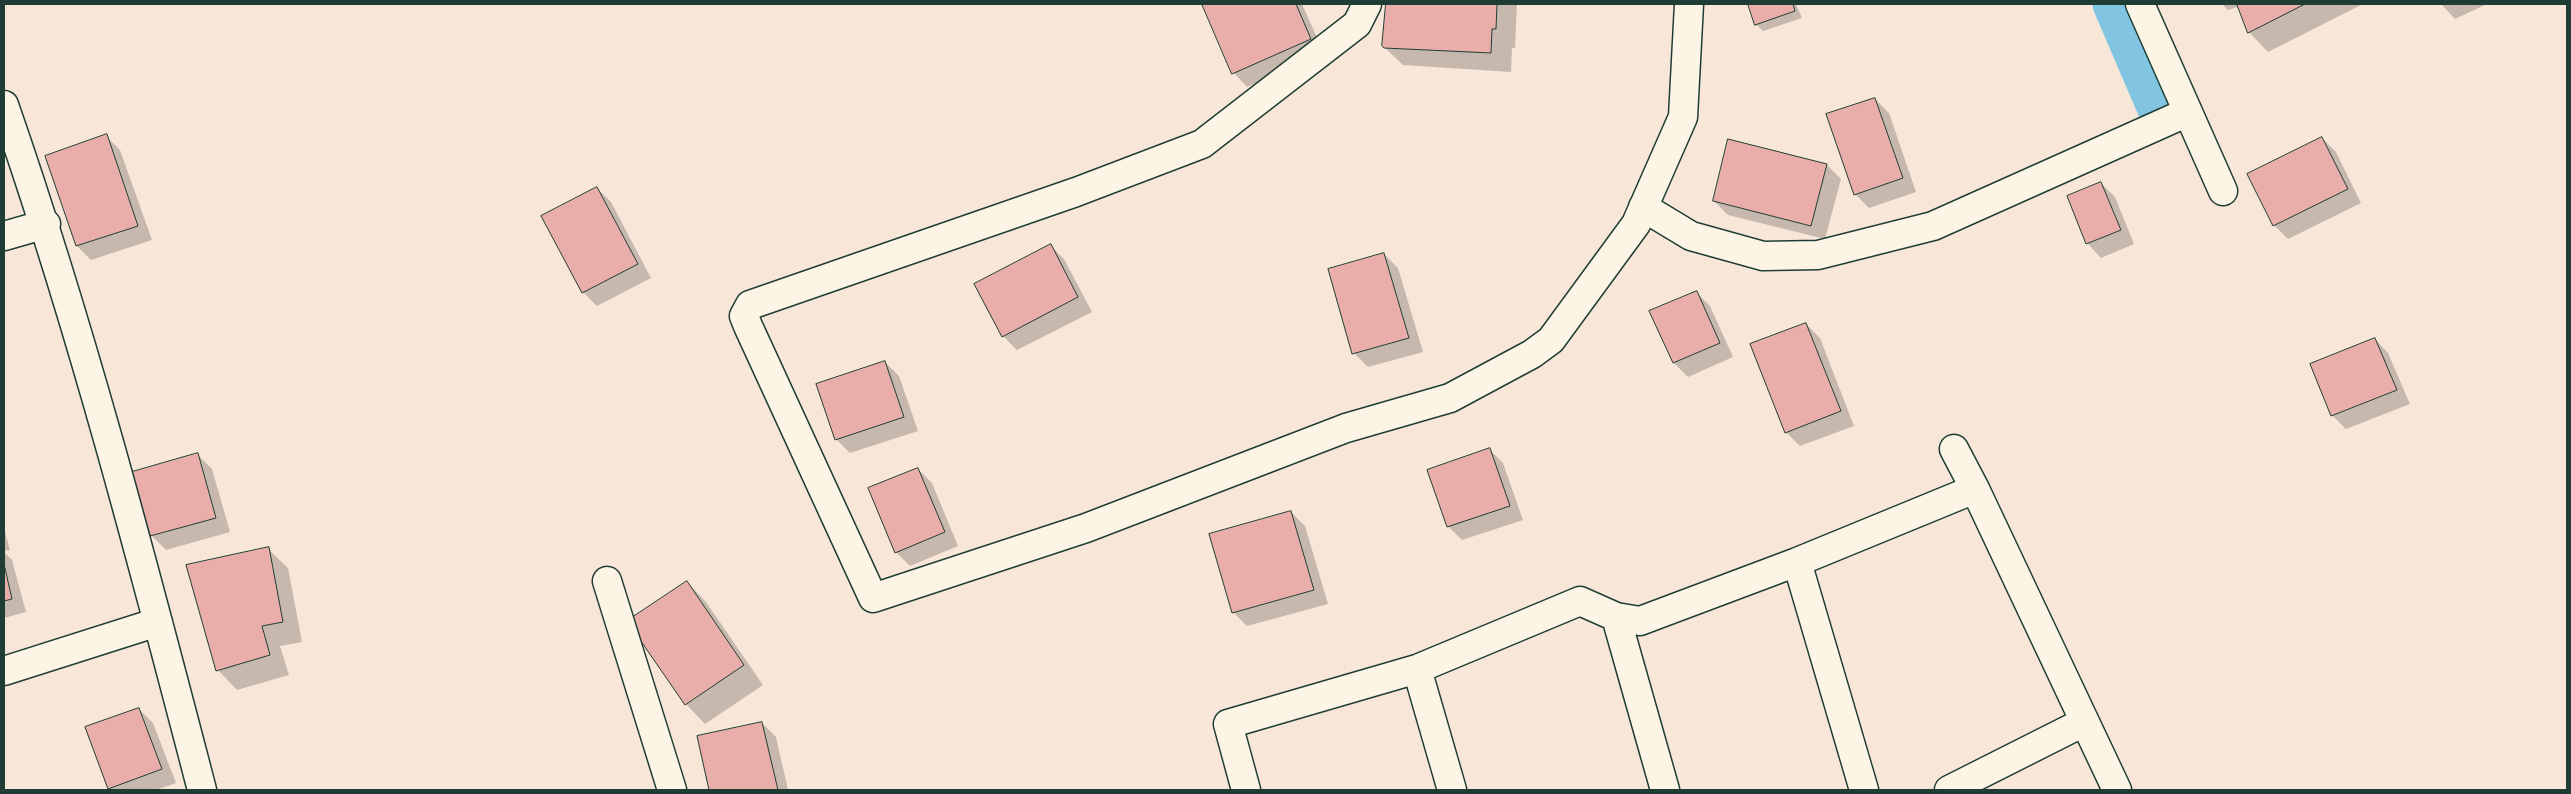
<!DOCTYPE html>
<style>
body{margin:0}
#map{position:relative;width:2571px;height:794px;overflow:hidden;background:#f8e7d9;font-family:"Balsamiq Sans",sans-serif}
canvas{display:block}
.frame{position:absolute;inset:0;border:5px solid #1f3d34;pointer-events:none}
</style>
<div id="map">
<canvas width="2571" height="794"></canvas>
<div class="frame"></div>
</div>
<script>
const context = document.querySelector('canvas').getContext('2d');
context.lineJoin = 'round';
function paint(path, color) { context.fillStyle = color; context.fill(path, 'evenodd'); }
function trace(path, color, width, dash) { context.strokeStyle = color; context.lineWidth = width; context.lineCap = dash ? 'butt' : 'round'; context.setLineDash(dash || []); context.stroke(path); }
paint(new Path2D(`
 M 1203,4 L 1302,4 L 1324,53 L 1247,87 L 1234,73 Z
 M 1386,4 L 1517,4 L 1515,48 L 1512,48 L 1511,72 L 1403,65 L 1383,46 Z
 M 1749,4 L 1796,4 L 1802,18 L 1763,31 L 1756,24 Z
 M 2222,4 L 2363,4 L 2268,52 L 2249,32 L 2240,6 L 2228,10 Z
 M 2441,4 L 2487,4 L 2455,19 Z
 M 1875,99 L 1889,113 L 1916,192 L 1869,208 L 1855,194 Z
 M 106,136 L 120,150 L 152,240 L 91,260 L 77,246 L 46,157 Z
 M 2322,138 L 2336,152 L 2361,203 L 2288,239 L 2274,225 Z
 M 1827,165 L 1841,179 L 1825,239 L 1728,215 L 1714,201 Z
 M 2101,183 L 2115,197 L 2134,244 L 2101,258 L 2088,244 L 2069,196 Z
 M 597,188 L 611,202 L 651,278 L 597,306 L 583,292 Z
 M 1050,245 L 1064,259 L 1092,312 L 1017,350 L 1003,336 Z
 M 1384,254 L 1398,268 L 1423,352 L 1368,367 L 1354,353 Z
 M 1696,292 L 1710,306 L 1733,357 L 1688,377 L 1674,363 L 1651,311 Z
 M 1806,324 L 1820,338 L 1854,426 L 1800,446 L 1786,432 Z
 M 2375,339 L 2388,353 L 2410,404 L 2346,429 L 2332,415 Z
 M 885,362 L 899,376 L 918,431 L 850,453 L 836,439 Z
 M 1489,449 L 1503,463 L 1523,520 L 1462,540 L 1448,526 Z
 M 198,455 L 212,469 L 230,532 L 166,550 L 152,536 Z
 M 918,469 L 932,483 L 958,546 L 910,566 L 896,552 Z
 M 1291,512 L 1305,526 L 1328,604 L 1247,626 L 1233,612 Z
 M 4,528 L 10,550 L 4,551 Z
 M 268,549 L 288,568 L 302,642 L 280,646 L 289,675 L 237,690 L 218,670 Z
 M 4,552 L 12,560 L 26,612 L 4,618 Z
 M 687,582 L 706,602 L 763,685 L 705,724 L 686,704 Z
 M 139,709 L 153,723 L 176,783 L 156,790 L 111,790 L 109,788 Z
 M 762,723 L 776,737 L 788,790 L 710,790 L 698,737 Z`), '#0003');
trace(new Path2D(`
 M 2113,4 L 2158,109`), '#82c5e3', 41);
const building = new Path2D(`
 M 1202,4 L 1296,4 L 1311,39 L 1232,74 Z
 M 1386,4 L 1497,4 L 1496,29 L 1492,29 L 1491,53 L 1384,48 L 1382,46 Z
 M 1748,4 L 1793,4 L 1795,11 L 1755,25 Z
 M 2237,4 L 2305,4 L 2248,33 Z
 M 1875,98 L 1903,178 L 1854,195 L 1826,114 Z
 M 107,134 L 138,226 L 76,246 L 45,156 Z
 M 2322,137 L 2348,189 L 2273,226 L 2247,174 Z
 M 1728,139 L 1827,164 L 1811,226 L 1713,201 Z
 M 2101,182 L 2121,230 L 2086,244 L 2067,196 Z
 M 597,187 L 638,264 L 582,293 L 541,216 Z
 M 1051,244 L 1078,297 L 1002,337 L 974,284 Z
 M 1384,253 L 1409,338 L 1352,354 L 1328,269 Z
 M 1697,291 L 1720,343 L 1673,363 L 1649,311 Z
 M 1806,323 L 1841,411 L 1785,433 L 1750,344 Z
 M 2375,338 L 2397,390 L 2331,416 L 2310,364 Z
 M 885,361 L 904,417 L 835,440 L 816,384 Z
 M 1490,448 L 1510,506 L 1447,527 L 1427,470 Z
 M 198,453 L 216,518 L 150,536 L 132,472 Z
 M 918,468 L 945,532 L 895,553 L 868,488 Z
 M 1291,511 L 1314,590 L 1232,613 L 1209,534 Z
 M 269,547 L 283,622 L 262,626 L 270,655 L 216,671 L 186,565 Z
 M 4,564 L 12,599 L 4,601 Z
 M 687,581 L 744,665 L 685,705 L 627,621 Z
 M 139,708 L 162,769 L 108,789 L 85,727 Z
 M 762,722 L 778,790 L 709,790 L 697,736 Z`);
paint(building, '#e9aea9');
trace(building, '#1f3d34', 1);
const minor = new Path2D(`
 M 1367,4 L 1357,24 L 1202,144 L 1076,192 L 750,305 L 744,316 L 748,326 L 873,598 L 1086,528 L 1346,428 L 1450,398 L 1532,354 L 1551,340 L 1636,224 L 1683,117 L 1689,4
 M 2140,4 L 2223,191
 M 4,105 C 82,329 142,560 202,790
 M 1643,207 L 1691,236 L 1763,256 L 1818,255 L 1933,226 L 2188,112
 M 4,236 L 46,224
 M 1954,449 L 1975,489 L 2117,790
 M 1797,562 L 1864,790
 M 607,581 L 672,790
 M 1616,617 L 1665,790
 M 1417,669 L 1452,790
 M 4,671 L 158,622
 M 1246,790 L 1228,724 L 1417,669 L 1580,601 L 1616,617 L 1640,621 L 1797,562 L 1975,489
 M 1949,790 L 2084,722`);
trace(minor, '#1f3d34', 31);
trace(minor, '#fcf5e5', 28);
</script>
